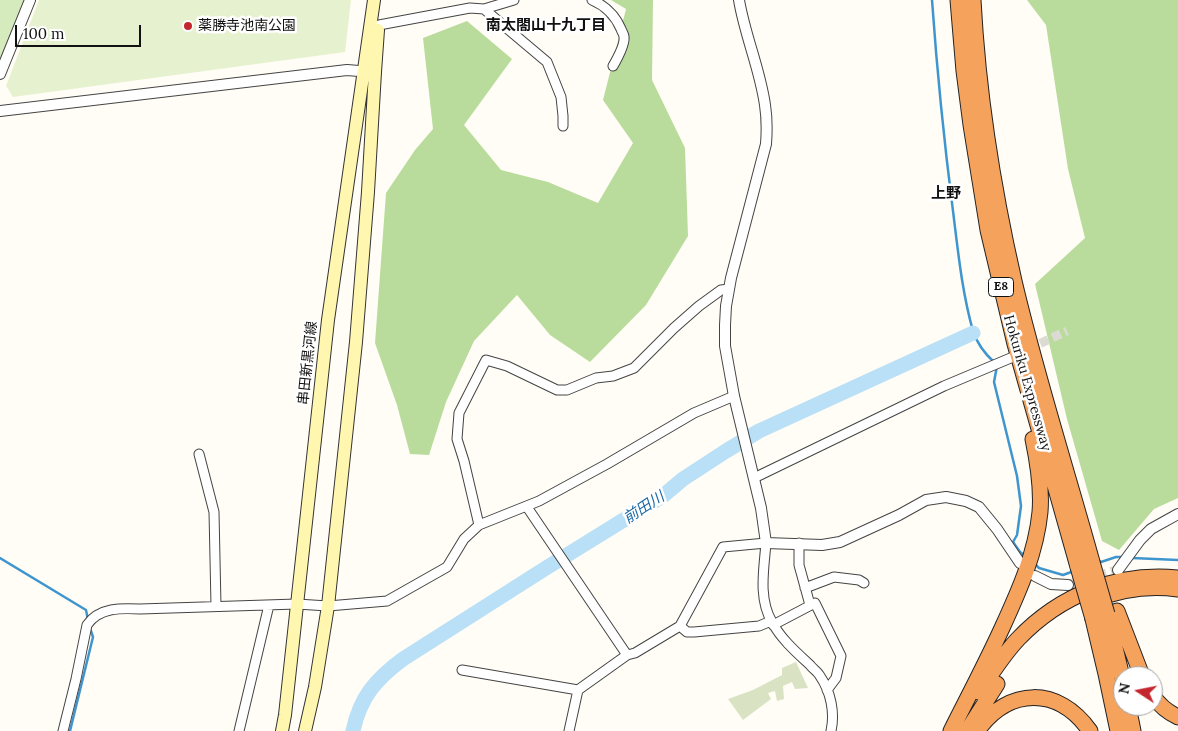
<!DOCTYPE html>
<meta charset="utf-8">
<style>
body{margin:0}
#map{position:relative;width:1178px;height:731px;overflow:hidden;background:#fffdf5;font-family:Lora,serif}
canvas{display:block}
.north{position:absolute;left:1113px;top:666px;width:50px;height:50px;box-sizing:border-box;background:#fff;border:1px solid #a0a0a0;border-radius:50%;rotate:281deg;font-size:14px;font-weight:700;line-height:20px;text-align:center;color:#111}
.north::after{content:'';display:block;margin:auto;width:18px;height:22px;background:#c4262e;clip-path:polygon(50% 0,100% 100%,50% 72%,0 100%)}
.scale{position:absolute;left:15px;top:25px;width:126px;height:22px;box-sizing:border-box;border:2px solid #111;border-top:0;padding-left:6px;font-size:15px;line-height:18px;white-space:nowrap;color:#111;-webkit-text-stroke:4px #fff;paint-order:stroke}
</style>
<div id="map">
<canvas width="1178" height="731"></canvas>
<div class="north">N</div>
<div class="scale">100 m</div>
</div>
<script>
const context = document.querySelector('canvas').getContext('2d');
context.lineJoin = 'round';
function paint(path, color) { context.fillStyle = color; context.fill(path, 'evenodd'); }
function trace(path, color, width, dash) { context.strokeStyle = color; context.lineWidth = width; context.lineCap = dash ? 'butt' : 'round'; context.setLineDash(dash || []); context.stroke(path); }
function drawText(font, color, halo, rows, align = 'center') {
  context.font = font + ' Lora,"Noto Sans JP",serif'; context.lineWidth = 5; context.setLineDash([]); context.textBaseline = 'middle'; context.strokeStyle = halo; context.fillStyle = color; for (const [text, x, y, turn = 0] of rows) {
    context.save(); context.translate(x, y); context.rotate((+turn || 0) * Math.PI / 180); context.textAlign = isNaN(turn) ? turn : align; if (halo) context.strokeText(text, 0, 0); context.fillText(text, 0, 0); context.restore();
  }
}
paint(new Path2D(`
 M 0,0 L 30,0 L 0,75 Z`), '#d5ebbd');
paint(new Path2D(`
 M 611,0 L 653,0 L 652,80 L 685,148 L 688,236 L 646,305 L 590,362 L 550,335 L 517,295 L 474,341 L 446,402 L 429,455 L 410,454 L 397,405 L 375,343 L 386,193 L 415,150 L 433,129 L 423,38 L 467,21 L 512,59 L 464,125 L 501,170 L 548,182 L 598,203 L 633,143 L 603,100 L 626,9 Z
 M 1027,0 L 1178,0 L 1178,498 L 1154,509 L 1119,550 L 1102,541 L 1067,419 L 1035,284 L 1085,238 L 1068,169 L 1046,25 Z`), '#b9dc9c');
paint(new Path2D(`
 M 796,662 L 808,688 L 795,689 L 792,682 L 783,686 L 784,699 L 777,701 L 775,691 L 768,693 L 771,699 L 743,720 L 728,699 L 753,690 L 782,675 L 782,668 Z`), '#d9e3c4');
paint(new Path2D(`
 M 39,0 L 351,0 L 345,52 L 13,97 L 6,86 Z`), '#e6f2cf');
trace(new Path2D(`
 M 932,0 C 937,71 944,141 953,211 C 958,251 962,292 973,331 C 977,343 984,353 994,362
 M 997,366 L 994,382 L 1017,476 L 1021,506 L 1017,535 L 1013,542 L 1020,552 L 1025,556
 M 0,558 L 86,610 L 88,620
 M 1132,558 L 1178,560
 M 1098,563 L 1116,557 L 1124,557
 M 1035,564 L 1039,568 L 1063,575 L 1074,571
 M 70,731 L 93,637 L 90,628`), '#3f96cf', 2.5);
trace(new Path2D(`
 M 353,731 C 360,697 376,679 403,659 L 546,568 L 664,495 L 683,479 L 726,451 L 759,431 L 973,333`), '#b9e0f7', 15);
trace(new Path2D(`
 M 1028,349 L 1067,331`), '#dbdad3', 9, [9, 4.5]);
trace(new Path2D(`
 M 1068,585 L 1118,570`), '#dbdad3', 10, [10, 5]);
const minor = new Path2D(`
 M 592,0 C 606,6 615,15 621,29 C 622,32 624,34 624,37 C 625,44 617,59 613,66
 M 484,9 L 547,62 L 561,97 L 563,116 L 563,126
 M 379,25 L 470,8 L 484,9 L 514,0
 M 199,454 L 214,512 L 216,606
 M 754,478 L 944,386 L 1013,357
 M 527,507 L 627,655
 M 479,525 L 464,461 L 457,439 L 459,413 L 486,360 L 507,366 L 557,390 L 567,390 L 596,378 L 613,376 L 634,368 L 674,328 L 699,306 L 721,290 L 729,289
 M 799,543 L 799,565 L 810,605
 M 805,588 L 834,577 L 859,580 L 864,583
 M 773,625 L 815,603 L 841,656 L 836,678 L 827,690
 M 680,626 L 723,547 L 766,543 C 764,569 758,598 772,622 C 781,639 796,652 810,665 C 813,669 818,672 820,676 C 831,692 835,713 831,731
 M 462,670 L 578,690
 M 63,731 L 76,679 L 87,625 C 99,607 122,608 140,609 L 297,604 L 328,606 L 387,601 L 447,567 L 464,539 L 479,525 L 539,501 L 607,464 L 694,413 L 734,396
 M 239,731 L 269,605
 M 569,731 L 578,690 L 627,655 L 635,653 L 680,626 L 687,632 L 694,632 L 759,626 L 771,621`);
const tertiary = new Path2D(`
 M 739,0 C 745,36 760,69 765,105 C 767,118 767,131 766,144 L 731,278 L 726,306 L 725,325 L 725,346 L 734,396 L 761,508 L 766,543 L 822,545 L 840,542 L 899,515 L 926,500 L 946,497 L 966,501 L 979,507 L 997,529 L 1020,563
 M 0,74 L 30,0
 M 0,111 L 347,70 L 371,72
 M 1118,570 L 1140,540 L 1151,529 L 1178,514
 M 1035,576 L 1051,584 L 1068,585`);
const secondary = new Path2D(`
 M 282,731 L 285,715 L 328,320 L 374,0
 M 305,731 L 315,687 L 328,606 L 356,342 L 368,192 L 375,72 L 378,30`);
const motorway = new Path2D(`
 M 958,0 L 964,71 L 971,125 L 988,230 L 1015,344 L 1078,567
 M 973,0 C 978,95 993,189 1014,281 C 1036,375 1066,468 1092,562
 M 1094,600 C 1121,589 1149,585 1178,589
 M 1117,611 L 1142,676
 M 1107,614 L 1123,681
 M 1093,619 L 1106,674 L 1118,731
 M 979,692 C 991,674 1003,655 1018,639 C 1060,595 1117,572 1178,578
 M 1153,696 C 1160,706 1167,712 1178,717
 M 1128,706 L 1133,731
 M 951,731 C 968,697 986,663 1002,628 C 1019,591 1036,553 1040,512 C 1042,488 1038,463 1033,439
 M 967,731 L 997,684
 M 977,731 C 1009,687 1058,686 1090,731`);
trace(minor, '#444', 11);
trace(tertiary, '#444', 12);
trace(secondary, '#333', 14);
trace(motorway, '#222', 17);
trace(minor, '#fff', 9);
trace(tertiary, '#fff', 10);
trace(secondary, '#fff6b0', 12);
trace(motorway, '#f5a25d', 15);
const motorwayBridge = new Path2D(`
 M 1092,562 L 1107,614
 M 1078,567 L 1093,619`);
trace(motorwayBridge, '#222', 17, []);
trace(motorwayBridge, '#f5a25d', 15);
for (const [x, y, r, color] of [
 [188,26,5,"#c4262e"]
]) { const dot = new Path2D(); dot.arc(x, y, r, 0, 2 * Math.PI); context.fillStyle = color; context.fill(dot); trace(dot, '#fff', 2); }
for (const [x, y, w] of [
 [1001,287,25]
]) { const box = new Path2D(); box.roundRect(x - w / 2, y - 9.5, w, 19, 4); context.fillStyle = '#fff'; context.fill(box); trace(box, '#111', 1); }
drawText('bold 12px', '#111', null, [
 ["E8",1001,287]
]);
drawText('14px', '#111', '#fff', [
 ["薬勝寺池南公園",198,26]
], 'left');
drawText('14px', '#111', '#fff', [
 ["串田新黒河線",308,363,-84],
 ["Hokuriku Expressway",1027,383,74]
]);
drawText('bold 15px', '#111', '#fff', [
 ["南太閤山十九丁目",546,26],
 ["上野",946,194]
]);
drawText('italic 15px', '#1768a6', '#fff', [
 ["前田川",644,508,-33]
]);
</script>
